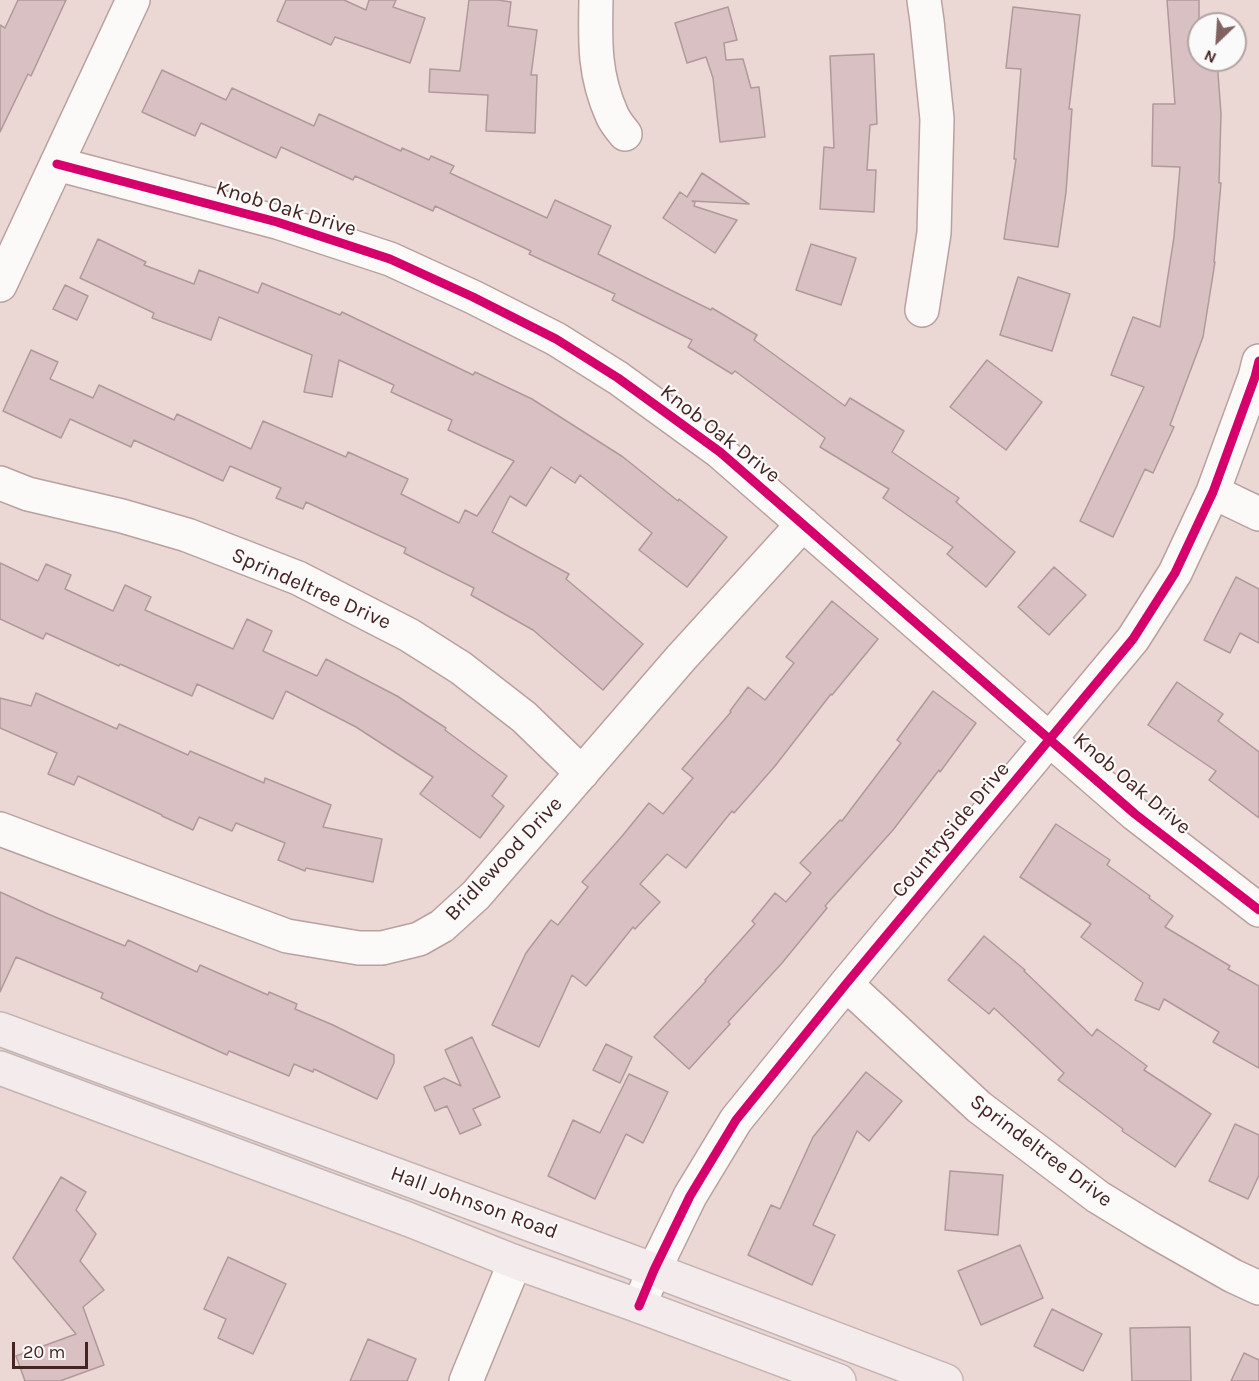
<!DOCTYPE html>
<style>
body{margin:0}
#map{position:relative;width:1259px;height:1381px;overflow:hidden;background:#ebd7d4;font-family:Karla,sans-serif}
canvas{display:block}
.north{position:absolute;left:1187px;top:12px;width:60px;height:60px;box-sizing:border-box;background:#fafafa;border:2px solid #b2a4a4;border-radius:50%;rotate:205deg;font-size:16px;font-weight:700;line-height:24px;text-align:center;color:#472422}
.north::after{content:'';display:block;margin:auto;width:21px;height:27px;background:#806360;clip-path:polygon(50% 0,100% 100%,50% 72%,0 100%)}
.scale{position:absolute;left:12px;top:1342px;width:76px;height:27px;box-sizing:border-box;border:3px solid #472422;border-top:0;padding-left:8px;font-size:18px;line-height:21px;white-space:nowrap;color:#472422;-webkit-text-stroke:4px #fafafa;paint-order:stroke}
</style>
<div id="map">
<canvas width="1259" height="1381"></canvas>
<div class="north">N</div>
<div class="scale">20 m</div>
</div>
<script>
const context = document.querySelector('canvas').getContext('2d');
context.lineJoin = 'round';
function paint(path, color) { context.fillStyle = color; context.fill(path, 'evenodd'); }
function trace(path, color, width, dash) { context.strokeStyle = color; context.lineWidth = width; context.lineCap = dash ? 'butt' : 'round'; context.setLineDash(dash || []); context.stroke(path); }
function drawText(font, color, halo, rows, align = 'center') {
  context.font = font + ' Karla,sans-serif'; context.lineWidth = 4.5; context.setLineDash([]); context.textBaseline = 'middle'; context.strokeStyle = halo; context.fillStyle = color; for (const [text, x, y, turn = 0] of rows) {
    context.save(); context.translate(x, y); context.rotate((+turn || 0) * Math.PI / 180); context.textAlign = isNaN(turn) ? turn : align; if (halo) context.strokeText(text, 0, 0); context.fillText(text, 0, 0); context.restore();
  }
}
const building = new Path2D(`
 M 18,0 L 66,0 L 31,76 L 28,74 L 0,132 L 0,25 L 5,28 Z
 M 286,0 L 344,0 L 366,10 L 369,0 L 396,0 L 393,7 L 425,18 L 410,63 L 335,37 L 331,45 L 277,21 Z
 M 469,0 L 498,0 L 511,2 L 508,26 L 537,30 L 531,75 L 537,75 L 535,133 L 486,131 L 488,95 L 429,92 L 430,69 L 460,71 Z
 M 1167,0 L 1199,0 L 1199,60 L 1217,60 L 1221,114 L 1219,183 L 1221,183 L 1214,262 L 1215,262 L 1203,337 L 1170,425 L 1174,427 L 1153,473 L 1145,469 L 1113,537 L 1080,521 L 1144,387 L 1111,375 L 1133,317 L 1160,327 L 1174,237 L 1180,167 L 1152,166 L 1153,104 L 1175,104 Z
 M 728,7 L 737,40 L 724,43 L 726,60 L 743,59 L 751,88 L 759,87 L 765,137 L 720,142 L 713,78 L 706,57 L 687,63 L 675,23 Z
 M 1013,7 L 1080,15 L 1069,109 L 1072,109 L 1066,192 L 1058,247 L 1004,239 L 1016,159 L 1014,159 L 1021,69 L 1006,68 Z
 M 874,54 L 877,124 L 870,125 L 867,170 L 876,170 L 874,212 L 820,209 L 824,147 L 834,148 L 830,56 Z
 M 162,70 L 226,100 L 232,88 L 314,126 L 319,114 L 401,151 L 402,148 L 429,160 L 431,156 L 454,166 L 450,173 L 547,218 L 555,200 L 611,226 L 598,254 L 711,310 L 712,308 L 757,335 L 754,340 L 845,406 L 850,398 L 904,431 L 892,452 L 959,498 L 956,502 L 1015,552 L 986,587 L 947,554 L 953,547 L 883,498 L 889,489 L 820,447 L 825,438 L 735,371 L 732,374 L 688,347 L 692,340 L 612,300 L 615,294 L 529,254 L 531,251 L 435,206 L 433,211 L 355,176 L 353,180 L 281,147 L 276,158 L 201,123 L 195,136 L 142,112 Z
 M 702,173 L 749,204 L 692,201 L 695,202 L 694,206 L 737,220 L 715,253 L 663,218 L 680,192 L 687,197 Z
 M 98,239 L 146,262 L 144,265 L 194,284 L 199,270 L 258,293 L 262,283 L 340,315 L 342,312 L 473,375 L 475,372 L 532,399 L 623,457 L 678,501 L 679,499 L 727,537 L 687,587 L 639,550 L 652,533 L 580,475 L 575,483 L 551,467 L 526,506 L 510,496 L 492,532 L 569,574 L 566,579 L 643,644 L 603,690 L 533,630 L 471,595 L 474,588 L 404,553 L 406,548 L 306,502 L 303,509 L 276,498 L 281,488 L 230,466 L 223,481 L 134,440 L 131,447 L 70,419 L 61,438 L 3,411 L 31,350 L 58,362 L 50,379 L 93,398 L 99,385 L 174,420 L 177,414 L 251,449 L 263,421 L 346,457 L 348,452 L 408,479 L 401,494 L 459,523 L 465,510 L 477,516 L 514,461 L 448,430 L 452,420 L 391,392 L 394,385 L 339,360 L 332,397 L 304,392 L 312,355 L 219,317 L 211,340 L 152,318 L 154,313 L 80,278 Z
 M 811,244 L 856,258 L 841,305 L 796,290 Z
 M 1018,277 L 1070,294 L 1052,351 L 1000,335 Z
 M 65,285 L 88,296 L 77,320 L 53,309 Z
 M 987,360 L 1042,402 L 1006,450 L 950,407 Z
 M 0,563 L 38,581 L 46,564 L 71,575 L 65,589 L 113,611 L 125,585 L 151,597 L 145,610 L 233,649 L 247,619 L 272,631 L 263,651 L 317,676 L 326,659 L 397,696 L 446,728 L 445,730 L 507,776 L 492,796 L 504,806 L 480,838 L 420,794 L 433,777 L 356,727 L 286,691 L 273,719 L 197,684 L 192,696 L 120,664 L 119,666 L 46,633 L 43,639 L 0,619 Z
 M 1054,567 L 1086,595 L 1049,635 L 1018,607 Z
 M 1236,577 L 1259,589 L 1259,643 L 1240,633 L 1230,653 L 1204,640 Z
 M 832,601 L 878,639 L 832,695 L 831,694 L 775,766 L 734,813 L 732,811 L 686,868 L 667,854 L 640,884 L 660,902 L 635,929 L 633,927 L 586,986 L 572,975 L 539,1047 L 492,1025 L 526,953 L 551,920 L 558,925 L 588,887 L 582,882 L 623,835 L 649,803 L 663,814 L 693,778 L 682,769 L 731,712 L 730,711 L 748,687 L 765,700 L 794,663 L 786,657 Z
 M 1177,682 L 1223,714 L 1218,721 L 1259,752 L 1259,818 L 1209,780 L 1216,771 L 1148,725 Z
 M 933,691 L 976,723 L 940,772 L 939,770 L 893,830 L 825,906 L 827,908 L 782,963 L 728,1022 L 730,1024 L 689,1069 L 654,1037 L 706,981 L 705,980 L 755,924 L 752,921 L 775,893 L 786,902 L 811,873 L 800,863 L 840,820 L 842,821 L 901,743 L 897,740 Z
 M 36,693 L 117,729 L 119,724 L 188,755 L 190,751 L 264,783 L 265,778 L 331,805 L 323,827 L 382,839 L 373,882 L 306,868 L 305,871 L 278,860 L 285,843 L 236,823 L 232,831 L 199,817 L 193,830 L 162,816 L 162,815 L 78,776 L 74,785 L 48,774 L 57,753 L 0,728 L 0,698 L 31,706 Z
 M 1056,824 L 1110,860 L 1107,865 L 1150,896 L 1149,898 L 1173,916 L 1165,927 L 1230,966 L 1228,969 L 1259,986 L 1259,1068 L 1213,1042 L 1219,1032 L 1164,999 L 1159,1010 L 1135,1000 L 1143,983 L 1081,937 L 1091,924 L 1020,877 Z
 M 0,892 L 48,914 L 125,946 L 128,940 L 197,972 L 200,965 L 268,995 L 269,992 L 297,1004 L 295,1009 L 333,1025 L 394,1055 L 394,1063 L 377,1099 L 314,1069 L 313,1072 L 294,1064 L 289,1076 L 229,1051 L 227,1055 L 101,998 L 103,993 L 16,957 L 0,992 Z
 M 984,936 L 1025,970 L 1024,971 L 1092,1036 L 1097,1029 L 1147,1066 L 1144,1070 L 1211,1114 L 1175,1167 L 1122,1131 L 1123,1129 L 1058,1080 L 1064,1073 L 994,1008 L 989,1014 L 948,980 Z
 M 472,1037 L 500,1097 L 473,1109 L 481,1125 L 460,1134 L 447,1106 L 435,1111 L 424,1087 L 444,1078 L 461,1086 L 445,1050 Z
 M 606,1044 L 632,1057 L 620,1083 L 593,1070 Z
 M 866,1072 L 902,1101 L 869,1141 L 857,1131 L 813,1225 L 835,1235 L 812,1285 L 748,1255 L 771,1205 L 780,1209 L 813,1137 Z
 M 629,1074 L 668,1092 L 643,1143 L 626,1134 L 595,1199 L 548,1176 L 573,1120 L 600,1133 Z
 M 1235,1124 L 1259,1135 L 1259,1175 L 1248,1199 L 1209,1181 Z
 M 950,1171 L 1003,1175 L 998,1235 L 945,1230 Z
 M 61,1177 L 86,1192 L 76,1210 L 96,1234 L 80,1261 L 104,1290 L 83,1307 L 104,1365 L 60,1381 L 25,1381 L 16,1356 L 76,1334 L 13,1258 Z
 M 1020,1245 L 1043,1298 L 981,1325 L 958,1271 Z
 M 228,1257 L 286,1284 L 253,1354 L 218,1338 L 226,1319 L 204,1309 Z
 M 1052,1309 L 1102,1334 L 1083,1371 L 1034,1346 Z
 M 1190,1327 L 1191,1381 L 1132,1381 L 1130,1328 Z
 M 368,1339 L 416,1359 L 407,1381 L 350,1381 Z
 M 1244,1353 L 1259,1360 L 1259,1381 L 1231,1381 Z`);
paint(building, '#d9c0c2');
trace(building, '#b1989b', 1.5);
const minor = new Path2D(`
 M 596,0 C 595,42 594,75 612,115 C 615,122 620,128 625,134
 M 57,164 L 277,222 L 390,259 L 473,297 L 556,339 L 618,378 L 720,452 L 1135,814 L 1259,910
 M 0,285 L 133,0
 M 922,310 L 934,233 L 937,119 L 927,21 L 924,0
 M 0,483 L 28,494 L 122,516 L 187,535 L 298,578 L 409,635 L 461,668 L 524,717 L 582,773
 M 1213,492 L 1259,514
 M 0,829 L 287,936 L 359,948 L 382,948 L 419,939 L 442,926 L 476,895 L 681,658 L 803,524
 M 846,984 L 979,1107 L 1098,1197 L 1152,1230 L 1233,1276 L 1259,1288
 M 639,1306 L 654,1270 L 690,1196 L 736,1120 L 846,984 L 1133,639 L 1175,573 L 1213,492 L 1255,377 L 1259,361
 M 466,1381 L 515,1262`);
const major = new Path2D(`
 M 0,1029 L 654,1270 L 946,1381
 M 0,1068 L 410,1220 L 515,1262 L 639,1306 L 839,1381`);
trace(minor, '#b9a19f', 36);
trace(major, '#c5b5b3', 36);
trace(minor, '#fcf9f9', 33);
trace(major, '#f4ecec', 33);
trace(new Path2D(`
 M 57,164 L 277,222 L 390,259 L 473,297 L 556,339 L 618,378 L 720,452 L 1135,814 L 1259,910
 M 639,1306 L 654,1270 L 690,1196 L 736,1120 L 846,984 L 1133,639 L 1175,573 L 1213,492 L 1255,377 L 1259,361`), '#d6006c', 9);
drawText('21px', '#472422', '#fafafa', [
 ["Knob Oak Drive",286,209,17],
 ["Knob Oak Drive",720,434,38],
 ["Sprindeltree Drive",311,589,24],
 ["Knob Oak Drive",1132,784,40],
 ["Countryside Drive",951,830,-50],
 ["Bridlewood Drive",504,859,-47],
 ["Sprindeltree Drive",1041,1151,37],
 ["Hall Johnson Road",474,1203,20]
]);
</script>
